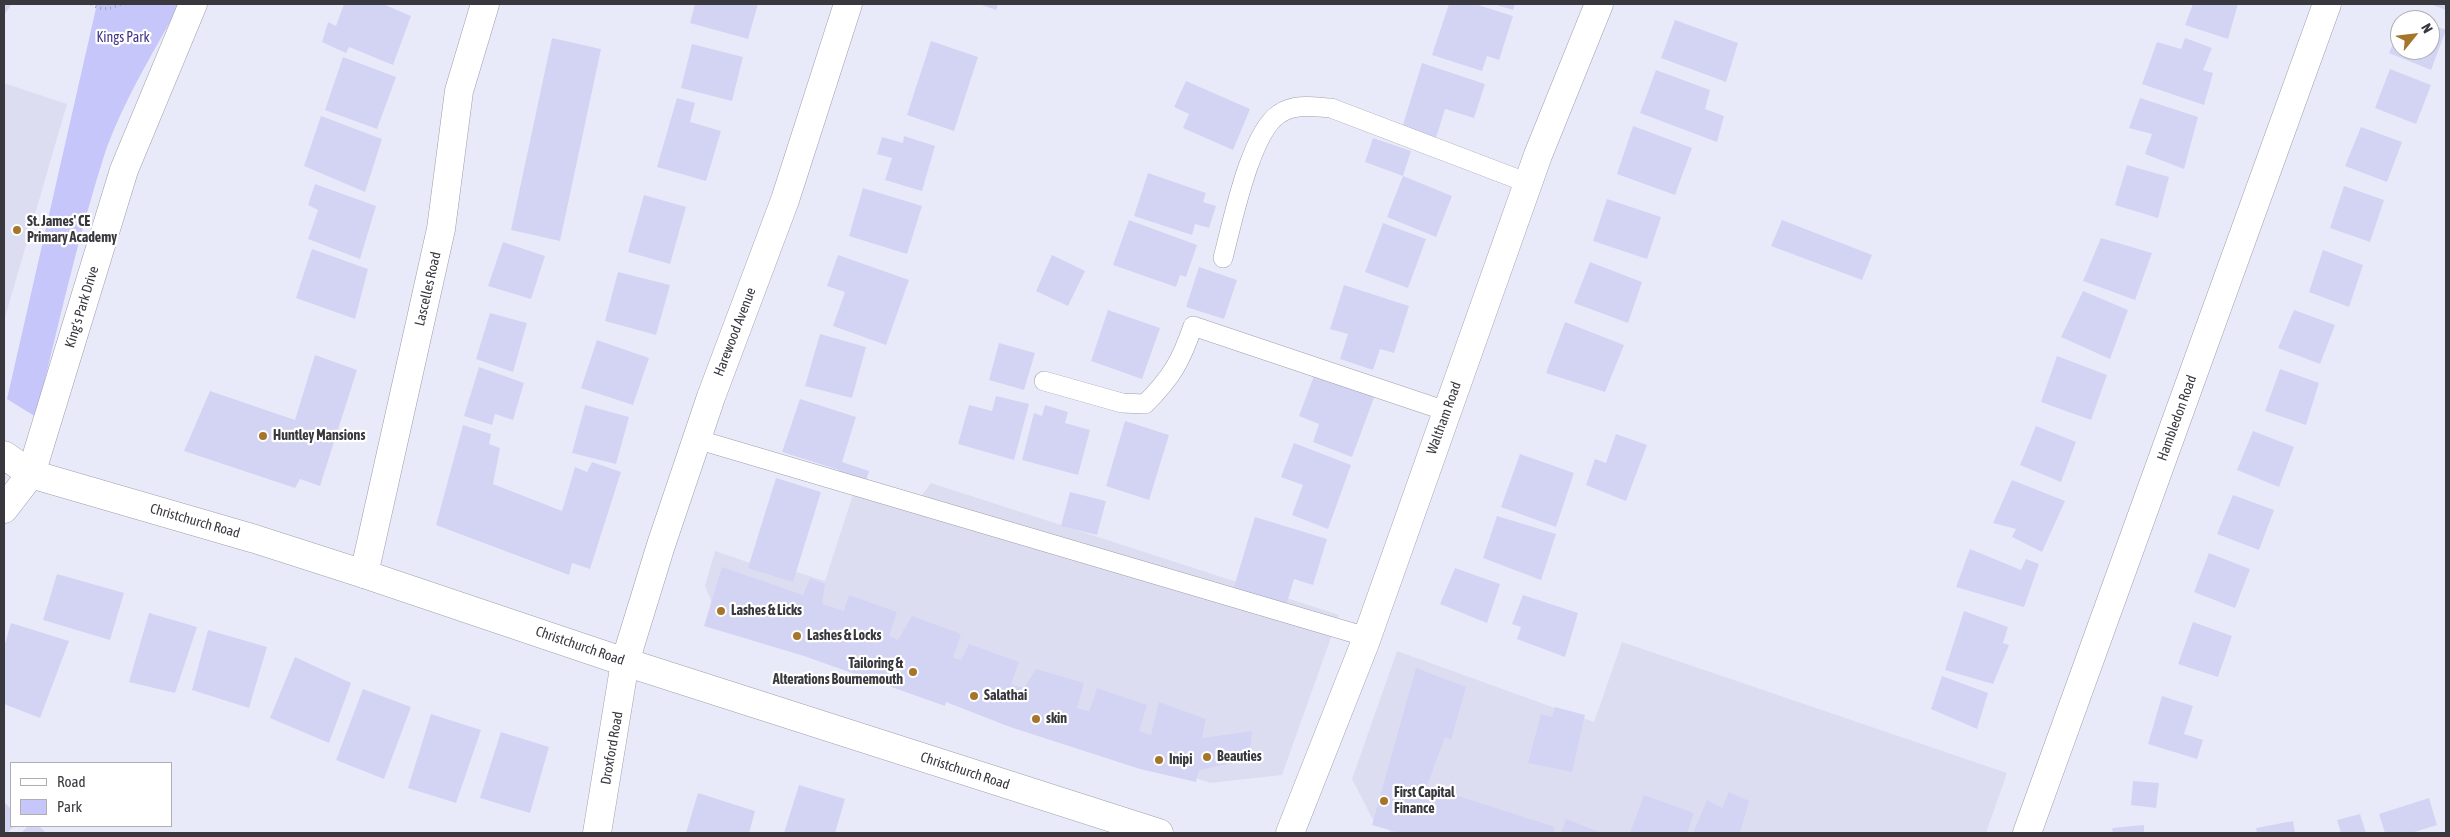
<!DOCTYPE html>
<style>
body{margin:0}
#map{position:relative;width:2450px;height:837px;overflow:hidden;background:#e9eaf9;font-family:"Asap Condensed",sans-serif}
canvas{display:block}
.frame{position:absolute;inset:0;border:5px solid #38383e;pointer-events:none}
.legend{position:absolute;left:10px;top:762px;width:162px;height:65px;box-sizing:border-box;background:#fff;border:1px solid #afafb2;margin:0;padding:6px 9px;list-style:none;font-size:15px;color:#38383e}
.legend li{display:flex;align-items:center;gap:10px;height:25px}
.legend b{width:25px;border:1px solid #afafb2}
.north{position:absolute;left:2390px;top:10px;width:50px;height:50px;box-sizing:border-box;background:#fff;border:1px solid #afafb2;border-radius:50%;rotate:61deg;font-size:14px;font-weight:700;line-height:20px;text-align:center;color:#38383e}
.north::after{content:'';display:block;margin:auto;width:18px;height:22px;background:#a5752a;clip-path:polygon(50% 0,100% 100%,50% 72%,0 100%)}
</style>
<div id="map">
<canvas width="2450" height="837"></canvas>
<div class="frame"></div>
<ul class="legend">
<li><b style="height:6px;background:#fff"></b>Road</li>
<li><b style="height:14px;background:#c6c6fa"></b>Park</li>
</ul>
<div class="north">N</div>
</div>
<script>
const context = document.querySelector('canvas').getContext('2d');
context.lineJoin = 'round';
function paint(path, color) { context.fillStyle = color; context.fill(path, 'evenodd'); }
function trace(path, color, width, dash) { context.strokeStyle = color; context.lineWidth = width; context.lineCap = dash ? 'butt' : 'round'; context.setLineDash(dash || []); context.stroke(path); }
function drawText(font, color, halo, rows, align = 'center') {
  context.font = font + ' "Asap Condensed",sans-serif'; context.lineWidth = 4.5; context.setLineDash([]); context.textBaseline = 'middle'; context.strokeStyle = halo; context.fillStyle = color; for (const [text, x, y, turn = 0] of rows) {
    context.save(); context.translate(x, y); context.rotate((+turn || 0) * Math.PI / 180); context.textAlign = isNaN(turn) ? turn : align; if (halo) context.strokeText(text, 0, 0); context.fillText(text, 0, 0); context.restore();
  }
}
paint(new Path2D(`
 M 4,83 L 67,104 L 4,321 Z
 M 858,479 L 919,499 L 931,483 L 1339,615 L 1282,775 L 1210,783 L 718,618 L 705,586 L 715,551 L 762,567 L 765,562 L 825,581 Z
 M 1622,642 L 2007,773 L 1986,833 L 1393,833 L 1372,818 L 1352,779 L 1397,651 L 1594,722 Z`), '#ddddf2');
paint(new Path2D(`
 M 97,4 L 180,4 C 153,53 122,103 104,156 C 77,241 57,330 36,417 L 7,399 Z`), '#c6c6fa');
paint(new Path2D(`
 M 4,4 L 12,4 L 4,15 Z
 M 344,4 L 383,4 L 411,16 L 393,65 L 349,47 L 346,53 L 322,42 L 328,22 L 336,26 Z
 M 695,4 L 758,4 L 748,39 L 690,23 Z
 M 979,4 L 998,4 L 996,10 Z
 M 1449,4 L 1475,4 L 1513,16 L 1499,60 L 1487,56 L 1482,71 L 1432,55 Z
 M 1493,4 L 1515,4 L 1513,10 Z
 M 2193,4 L 2238,4 L 2228,39 L 2185,25 Z
 M 2430,4 L 2446,4 L 2446,10 Z
 M 2405,15 L 2419,20 L 2403,20 Z
 M 1675,20 L 1738,43 L 1726,82 L 1661,58 Z
 M 2430,24 L 2446,30 L 2431,70 L 2389,53 L 2400,27 L 2400,50 L 2430,50 Z
 M 552,38 L 601,49 L 560,241 L 511,230 Z
 M 2185,38 L 2212,48 L 2203,70 L 2213,73 L 2204,105 L 2142,84 L 2157,42 L 2181,49 Z
 M 931,41 L 978,57 L 954,131 L 907,115 Z
 M 692,44 L 743,57 L 732,101 L 681,88 Z
 M 343,57 L 396,77 L 377,129 L 325,110 Z
 M 1422,63 L 1485,84 L 1474,118 L 1445,109 L 1436,138 L 1402,128 Z
 M 2390,69 L 2431,85 L 2416,124 L 2375,108 Z
 M 1656,70 L 1710,90 L 1705,109 L 1724,116 L 1717,142 L 1640,113 Z
 M 1186,81 L 1250,109 L 1233,150 L 1183,128 L 1189,114 L 1174,107 Z
 M 677,98 L 695,103 L 690,122 L 721,131 L 706,181 L 657,167 Z
 M 2140,98 L 2198,117 L 2184,169 L 2145,154 L 2152,134 L 2129,128 Z
 M 321,116 L 382,139 L 365,192 L 304,166 Z
 M 1633,126 L 1692,148 L 1675,195 L 1617,174 Z
 M 2361,127 L 2402,142 L 2387,182 L 2345,166 Z
 M 904,136 L 935,146 L 922,191 L 885,180 L 892,158 L 877,154 L 882,137 L 903,143 Z
 M 1373,138 L 1411,151 L 1403,176 L 1365,162 Z
 M 2127,165 L 2169,177 L 2158,218 L 2115,205 Z
 M 1148,173 L 1206,193 L 1203,202 L 1216,206 L 1209,228 L 1195,224 L 1192,235 L 1134,216 Z
 M 1403,176 L 1452,196 L 1436,237 L 1387,217 Z
 M 315,184 L 376,206 L 360,259 L 308,239 L 318,210 L 308,205 Z
 M 2344,186 L 2384,200 L 2370,242 L 2330,228 Z
 M 863,188 L 922,206 L 907,254 L 849,236 Z
 M 644,195 L 686,207 L 670,264 L 628,252 Z
 M 1607,199 L 1661,217 L 1647,259 L 1593,241 Z
 M 1129,220 L 1197,245 L 1186,277 L 1180,275 L 1176,287 L 1113,265 Z
 M 1782,220 L 1872,255 L 1862,280 L 1771,246 Z
 M 1383,223 L 1426,239 L 1408,288 L 1365,272 Z
 M 2101,238 L 2152,253 L 2135,300 L 2083,281 Z
 M 503,242 L 545,256 L 531,299 L 488,286 Z
 M 312,249 L 368,269 L 355,319 L 296,298 Z
 M 2323,250 L 2363,265 L 2349,307 L 2309,292 Z
 M 838,255 L 909,280 L 886,345 L 833,326 L 845,292 L 827,286 Z
 M 1052,255 L 1085,271 L 1068,306 L 1036,291 Z
 M 1590,262 L 1642,282 L 1628,323 L 1574,303 Z
 M 1199,267 L 1237,280 L 1224,319 L 1186,307 Z
 M 618,272 L 670,285 L 656,335 L 605,321 Z
 M 1344,285 L 1409,306 L 1394,353 L 1380,349 L 1373,370 L 1340,359 L 1348,334 L 1330,329 Z
 M 2083,291 L 2128,310 L 2110,359 L 2061,337 Z
 M 1108,310 L 1160,328 L 1142,379 L 1091,361 Z
 M 2294,310 L 2335,325 L 2320,364 L 2278,348 Z
 M 490,313 L 527,323 L 513,372 L 476,359 Z
 M 1565,322 L 1624,345 L 1605,392 L 1546,373 Z
 M 820,334 L 866,347 L 852,398 L 805,386 Z
 M 597,340 L 649,358 L 633,405 L 581,388 Z
 M 999,343 L 1035,353 L 1024,390 L 989,380 Z
 M 315,355 L 357,370 L 320,486 L 300,479 L 295,488 L 184,451 L 210,391 L 295,420 Z
 M 2057,356 L 2107,375 L 2091,420 L 2041,402 Z
 M 479,367 L 524,383 L 513,420 L 495,414 L 492,425 L 464,416 Z
 M 2280,369 L 2319,383 L 2306,425 L 2265,411 Z
 M 1315,373 L 1375,395 L 1352,457 L 1313,442 L 1319,424 L 1299,416 Z
 M 996,396 L 1029,404 L 1014,460 L 958,444 L 969,405 L 992,411 Z
 M 800,399 L 856,417 L 842,462 L 869,471 L 863,490 L 836,480 L 839,470 L 782,452 Z
 M 585,405 L 629,417 L 616,464 L 572,453 Z
 M 1045,405 L 1068,412 L 1065,423 L 1090,430 L 1078,475 L 1022,460 L 1034,413 L 1042,416 Z
 M 1125,421 L 1169,435 L 1149,500 L 1106,486 Z
 M 463,425 L 491,434 L 489,444 L 500,448 L 493,484 L 562,511 L 575,467 L 587,472 L 592,462 L 621,472 L 590,569 L 572,563 L 569,575 L 436,525 Z
 M 2036,426 L 2076,442 L 2061,482 L 2020,465 Z
 M 2253,431 L 2294,447 L 2279,487 L 2237,470 Z
 M 1616,434 L 1647,445 L 1626,501 L 1586,485 L 1595,459 L 1606,463 Z
 M 1294,443 L 1351,465 L 1328,529 L 1292,515 L 1303,485 L 1281,477 Z
 M 1520,454 L 1574,473 L 1556,527 L 1501,507 Z
 M 776,478 L 821,492 L 793,582 L 748,568 Z
 M 2012,480 L 2065,501 L 2042,552 L 2012,537 L 2016,529 L 1993,523 Z
 M 1070,492 L 1106,501 L 1097,535 L 1061,526 Z
 M 2233,495 L 2274,510 L 2259,550 L 2217,534 Z
 M 1497,516 L 1556,534 L 1541,580 L 1483,558 Z
 M 1255,517 L 1327,539 L 1313,585 L 1294,579 L 1286,606 L 1233,590 Z
 M 1970,549 L 2021,570 L 2026,559 L 2039,564 L 2024,607 L 1956,587 Z
 M 2209,553 L 2250,569 L 2235,608 L 2194,592 Z
 M 722,567 L 803,595 L 810,578 L 825,584 L 822,604 L 844,611 L 849,595 L 897,612 L 889,636 L 898,640 L 912,616 L 961,634 L 953,658 L 961,660 L 969,644 L 1019,662 L 1011,684 L 1024,688 L 1036,669 L 1084,683 L 1077,708 L 1089,711 L 1097,688 L 1147,705 L 1139,731 L 1151,735 L 1159,702 L 1206,719 L 1202,738 L 1252,731 L 1249,760 L 1199,770 L 1196,782 L 1140,769 L 1010,727 L 946,702 L 945,706 L 804,656 L 704,626 Z
 M 1455,568 L 1500,584 L 1487,623 L 1440,604 Z
 M 57,574 L 124,593 L 110,640 L 43,620 Z
 M 1523,595 L 1578,613 L 1565,657 L 1517,639 L 1521,627 L 1512,624 Z
 M 1964,611 L 2008,627 L 2003,643 L 2009,645 L 1993,684 L 1945,670 Z
 M 149,613 L 197,627 L 175,693 L 129,682 Z
 M 2193,622 L 2232,636 L 2218,677 L 2178,664 Z
 M 11,623 L 69,641 L 40,718 L 4,704 L 4,647 Z
 M 208,630 L 267,647 L 249,708 L 192,690 Z
 M 295,657 L 351,683 L 329,743 L 270,718 Z
 M 1416,668 L 1466,687 L 1451,740 L 1445,737 L 1427,786 L 1555,827 L 1553,833 L 1400,833 L 1372,825 Z
 M 1942,676 L 1988,693 L 1977,729 L 1931,709 Z
 M 363,689 L 411,707 L 384,779 L 336,760 Z
 M 2162,696 L 2193,706 L 2184,734 L 2203,740 L 2197,759 L 2148,744 Z
 M 1555,707 L 1585,715 L 1572,772 L 1528,763 L 1541,714 L 1552,717 Z
 M 431,714 L 481,730 L 456,803 L 408,788 Z
 M 501,732 L 549,747 L 530,813 L 480,798 Z
 M 2133,781 L 2159,783 L 2156,808 L 2131,805 Z
 M 799,785 L 845,799 L 835,833 L 784,833 Z
 M 1729,792 L 1749,801 L 1740,833 L 1693,833 L 1707,800 L 1722,808 Z
 M 698,793 L 755,811 L 749,833 L 686,833 Z
 M 1644,795 L 1694,813 L 1687,833 L 1630,833 Z
 M 2429,798 L 2437,825 L 2411,833 L 2385,833 L 2379,814 Z
 M 4,802 L 11,809 L 11,826 L 14,826 L 7,833 L 4,833 Z
 M 2360,814 L 2366,833 L 2341,833 L 2337,820 Z
 M 1566,819 L 1602,833 L 1561,833 Z
 M 2293,821 L 2295,833 L 2257,833 L 2256,828 Z
 M 2144,825 L 2144,833 L 2113,833 L 2112,828 Z
 M 28,826 L 39,826 L 46,833 L 21,833 Z`), '#d3d4f3');
const service = new Path2D(`
 M 1223,258 C 1232,224 1250,133 1279,114 C 1295,103 1314,107 1331,108 L 1528,183
 M 1044,381 L 1122,403 L 1145,404 C 1172,377 1181,361 1193,326 L 1446,411
 M 696,439 L 1367,637`);
const minor = new Path2D(`
 M 4,509 L 31,474 L 124,170 L 193,4
 M 364,574 L 441,229 L 459,91 L 485,4
 M 597,833 L 625,662
 M 1290,833 L 1365,643 L 1538,155 L 1599,4
 M 2027,833 L 2327,4`);
const tertiary = new Path2D(`
 M 625,662 L 661,545 L 711,397 L 785,200 L 848,4`);
const primary = new Path2D(`
 M 4,455 L 31,474 L 255,539 L 364,574 L 625,662 L 1159,833`);
trace(service, '#9e9eac', 20);
trace(minor, '#9e9eac', 29);
trace(tertiary, '#9e9eac', 29);
trace(primary, '#9e9eac', 29);
trace(new Path2D(`
 M 91,4 C 102,11 110,9 121,4`), '#a4a5b0', 3, [1, 4]);
trace(service, '#fff', 19);
trace(minor, '#fff', 28);
trace(tertiary, '#fff', 28);
trace(primary, '#fff', 28);
for (const [x, y, r, color] of [
 [17,230,5,"#a5752a"],
 [263,436,5,"#a5752a"],
 [721,611,5,"#a5752a"],
 [797,636,5,"#a5752a"],
 [913,672,5,"#a5752a"],
 [974,696,5,"#a5752a"],
 [1036,719,5,"#a5752a"],
 [1207,757,5,"#a5752a"],
 [1159,760,5,"#a5752a"],
 [1384,801,5,"#a5752a"]
]) { const dot = new Path2D(); dot.arc(x, y, r, 0, 2 * Math.PI); context.fillStyle = color; context.fill(dot); trace(dot, '#fff', 2); }
drawText('14px', '#403489', '#fff', [
 ["Kings Park",123,38]
]);
drawText('bold 14px', '#38383e', '#fff', [
 ["St. James' CE",27,222],
 ["Primary Academy",27,238],
 ["Huntley Mansions",273,436],
 ["Lashes & Licks",731,611],
 ["Lashes & Locks",807,636],
 ["Tailoring &",903,664,"right"],
 ["Alterations Bournemouth",903,680,"right"],
 ["Salathai",984,696],
 ["skin",1046,719],
 ["Beauties",1217,757],
 ["Inipi",1169,760],
 ["First Capital",1394,793],
 ["Finance",1394,809]
], 'left');
drawText('14px', '#38383e', '#fff', [
 ["Lascelles Road",428,289,-77],
 ["King's Park Drive",82,307,-73],
 ["Harewood Avenue",735,332,-69],
 ["Waltham Road",1444,418,-70],
 ["Hambledon Road",2177,418,-70],
 ["Christchurch Road",195,521,16],
 ["Christchurch Road",580,646,19],
 ["Droxford Road",612,748,-80],
 ["Christchurch Road",965,771,18]
]);
</script>
